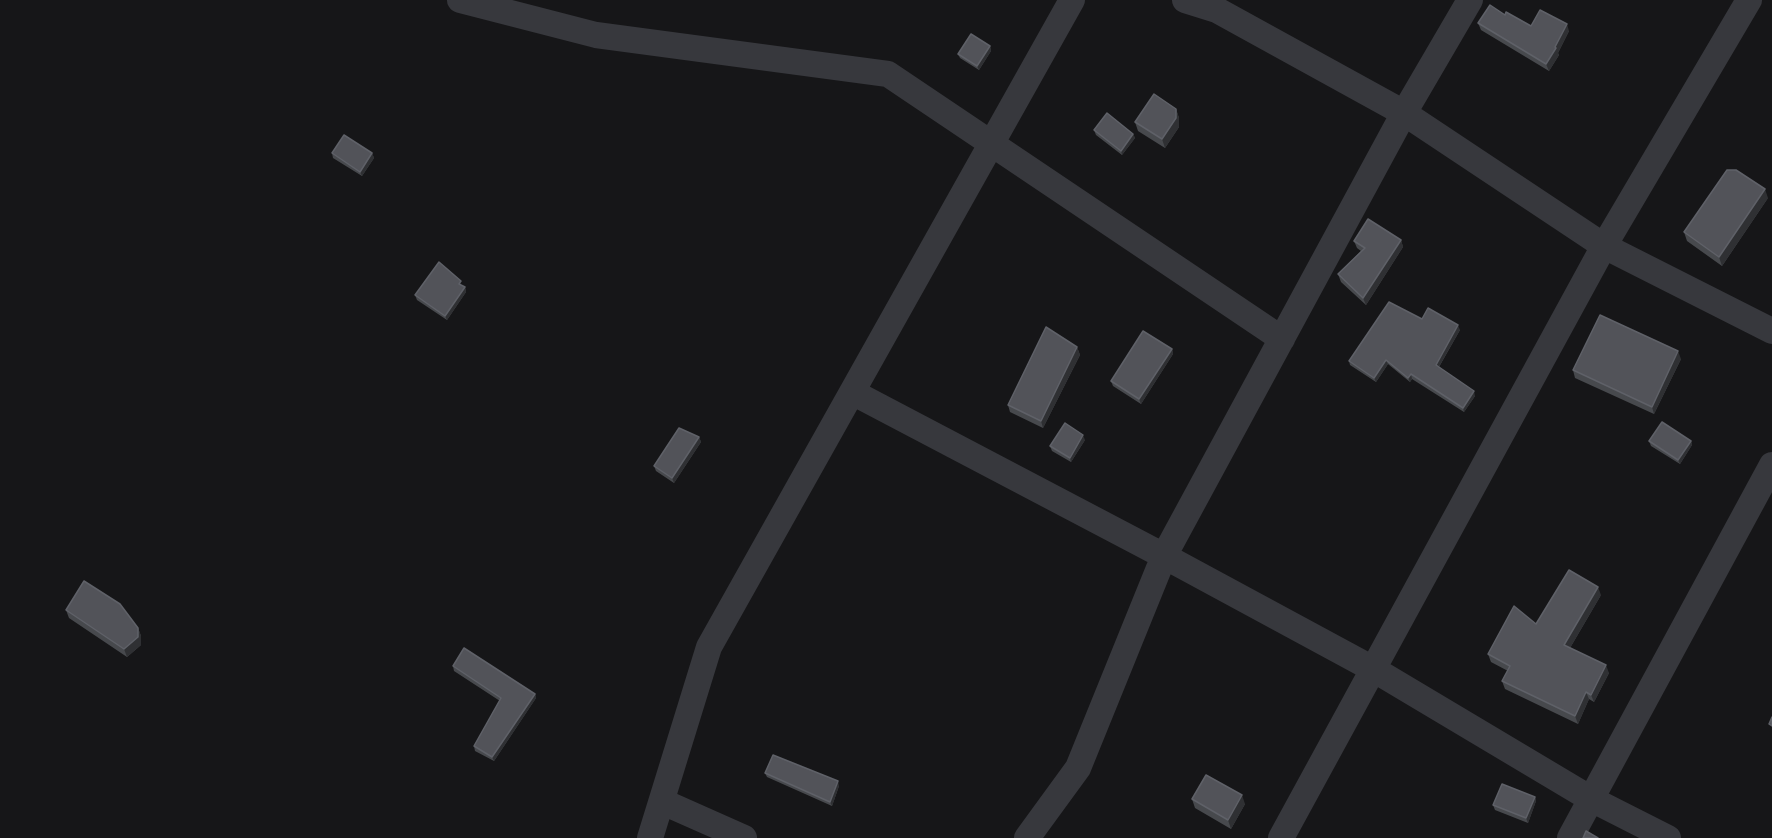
<!DOCTYPE html>
<style>
body{margin:0}
canvas{display:block;background:#161618}
</style>
<canvas width="1772" height="838"></canvas>
<script>
const context = document.querySelector('canvas').getContext('2d');
context.lineJoin = 'round';
function trace(path, color, width, dash) { context.strokeStyle = color; context.lineWidth = width; context.lineCap = dash ? 'butt' : 'round'; context.setLineDash(dash || []); context.stroke(path); }
function paint(path, color) { context.fillStyle = color; context.fill(path, 'evenodd'); }
trace(new Path2D(`
 M 460,0 L 596,35 L 888,74 L 1282,339
 M 1185,0 L 1217,10 L 1404,113 L 1604,246 L 1772,331
 M 852,392 L 1164,556 L 1373,669 L 1591,799 L 1668,838
 M 663,802 L 744,838
 M 650,838 L 709,647 L 1072,0
 M 1027,838 L 1078,768 L 1164,556 L 1404,113 L 1470,0
 M 1281,838 L 1604,246 L 1749,0
 M 1570,838 L 1772,465`), '#37383d', 26);
paint(new Path2D(`
 M 1505,15 L 1531,26 L 1569,31 L 1558,53 L 1559,55 L 1549,71 L 1481,30 L 1478,23 Z
 M 990,46 L 991,51 L 979,70 L 960,58 L 958,54 Z
 M 1176,109 L 1179,118 L 1179,127 L 1165,148 L 1138,131 L 1135,122 Z
 M 1094,130 L 1133,134 L 1135,138 L 1122,155 L 1096,135 Z
 M 332,153 L 372,153 L 374,158 L 362,176 L 333,158 Z
 M 1768,198 L 1722,266 L 1687,241 L 1684,232 Z
 M 1401,240 L 1403,247 L 1366,305 L 1341,282 L 1338,274 L 1361,251 L 1357,248 L 1354,241 Z
 M 462,286 L 465,287 L 466,292 L 447,320 L 417,300 L 415,295 Z
 M 1422,319 L 1460,330 L 1439,367 L 1475,396 L 1464,412 L 1412,379 L 1410,382 L 1388,364 L 1376,382 L 1350,365 L 1349,361 Z
 M 1077,347 L 1080,355 L 1043,428 L 1010,412 L 1008,405 Z
 M 1172,349 L 1173,354 L 1141,404 L 1113,386 L 1111,381 Z
 M 1681,359 L 1654,414 L 1575,378 L 1573,370 Z
 M 699,437 L 701,442 L 674,483 L 656,471 L 654,466 Z
 M 1085,440 L 1071,462 L 1052,451 L 1050,446 Z
 M 1649,441 L 1691,441 L 1692,445 L 1680,464 L 1651,446 Z
 M 1601,595 L 1570,648 L 1609,673 L 1594,702 L 1589,699 L 1578,724 L 1505,689 L 1502,681 L 1508,671 L 1491,662 L 1488,654 L 1536,624 Z
 M 66,610 L 138,628 L 141,636 L 141,645 L 127,657 L 69,618 Z
 M 453,666 L 535,694 L 536,698 L 494,761 L 475,751 L 474,746 L 500,701 L 454,671 Z
 M 765,773 L 839,786 L 832,806 L 767,777 Z
 M 1535,797 L 1536,801 L 1528,823 L 1495,810 L 1493,805 Z
 M 1192,799 L 1245,804 L 1231,829 L 1195,808 Z`), '#47494d');
paint(new Path2D(`
 M 1567,24 L 1569,31 L 1558,53 L 1559,55 L 1549,71 L 1546,64 Z
 M 990,46 L 991,51 L 979,70 L 977,66 Z
 M 1176,109 L 1179,118 L 1179,127 L 1165,148 L 1162,139 Z
 M 1133,134 L 1135,138 L 1122,155 L 1121,151 Z
 M 372,153 L 374,158 L 362,176 L 360,172 Z
 M 1765,189 L 1768,198 L 1722,266 L 1719,257 Z
 M 1401,240 L 1403,247 L 1366,305 L 1363,298 Z
 M 465,287 L 466,292 L 447,320 L 445,316 Z
 M 1458,325 L 1460,330 L 1437,370 L 1436,365 Z
 M 1077,347 L 1080,355 L 1043,428 L 1041,421 Z
 M 1172,349 L 1173,354 L 1141,404 L 1139,399 Z
 M 1678,351 L 1681,359 L 1654,414 L 1652,407 Z
 M 1386,360 L 1388,364 L 1376,382 L 1374,378 Z
 M 1411,374 L 1412,379 L 1410,382 L 1408,378 Z
 M 1474,391 L 1475,396 L 1464,412 L 1463,408 Z
 M 1083,435 L 1085,440 L 1071,462 L 1070,458 Z
 M 699,437 L 701,442 L 674,483 L 672,478 Z
 M 1691,441 L 1692,445 L 1680,464 L 1678,460 Z
 M 1598,587 L 1601,595 L 1567,653 L 1564,645 Z
 M 138,628 L 141,636 L 141,645 L 127,657 L 124,649 Z
 M 1606,665 L 1609,673 L 1594,702 L 1591,695 Z
 M 1586,692 L 1589,699 L 1578,724 L 1575,716 Z
 M 535,694 L 536,698 L 494,761 L 492,757 Z
 M 838,781 L 839,786 L 832,806 L 830,802 Z
 M 1242,795 L 1245,804 L 1231,829 L 1228,820 Z
 M 1535,797 L 1536,801 L 1528,823 L 1526,818 Z`), '#2f3033');
const building = new Path2D(`
 M 1490,5 L 1505,15 L 1506,12 L 1531,26 L 1540,10 L 1567,24 L 1555,47 L 1556,48 L 1546,64 L 1478,23 Z
 M 971,34 L 990,46 L 977,66 L 958,54 Z
 M 1154,94 L 1176,109 L 1176,118 L 1162,139 L 1135,122 Z
 M 1107,113 L 1133,134 L 1121,151 L 1094,130 Z
 M 344,135 L 372,153 L 360,172 L 332,153 Z
 M 1727,170 L 1736,170 L 1765,189 L 1719,257 L 1684,232 Z
 M 1368,219 L 1401,240 L 1363,298 L 1338,274 L 1365,248 L 1354,241 Z
 M 439,262 L 461,281 L 459,284 L 465,287 L 445,316 L 415,295 Z
 M 1389,302 L 1422,319 L 1428,308 L 1458,325 L 1436,365 L 1474,391 L 1463,408 L 1411,374 L 1408,378 L 1386,360 L 1374,378 L 1349,361 Z
 M 1600,315 L 1678,351 L 1652,407 L 1573,370 Z
 M 1046,327 L 1077,347 L 1041,421 L 1008,405 Z
 M 1143,331 L 1172,349 L 1139,399 L 1111,381 Z
 M 1662,422 L 1691,441 L 1678,460 L 1649,441 Z
 M 1065,423 L 1083,435 L 1070,458 L 1050,446 Z
 M 679,428 L 699,437 L 672,478 L 654,466 Z
 M 1569,570 L 1598,587 L 1564,645 L 1606,665 L 1591,695 L 1586,692 L 1575,716 L 1502,681 L 1510,666 L 1488,654 L 1514,606 L 1536,624 Z
 M 84,581 L 120,604 L 138,628 L 138,637 L 124,649 L 66,610 Z
 M 464,648 L 535,694 L 492,757 L 474,746 L 501,698 L 453,666 Z
 M 1772,717 L 1772,726 L 1769,724 Z
 M 773,755 L 838,781 L 830,802 L 765,773 Z
 M 1206,775 L 1242,795 L 1228,820 L 1192,799 Z
 M 1502,784 L 1535,797 L 1526,818 L 1493,805 Z
 M 1586,831 L 1598,838 L 1583,838 Z`);
paint(building, '#525359');
trace(building, '#5f6168', 1.5);
</script>
